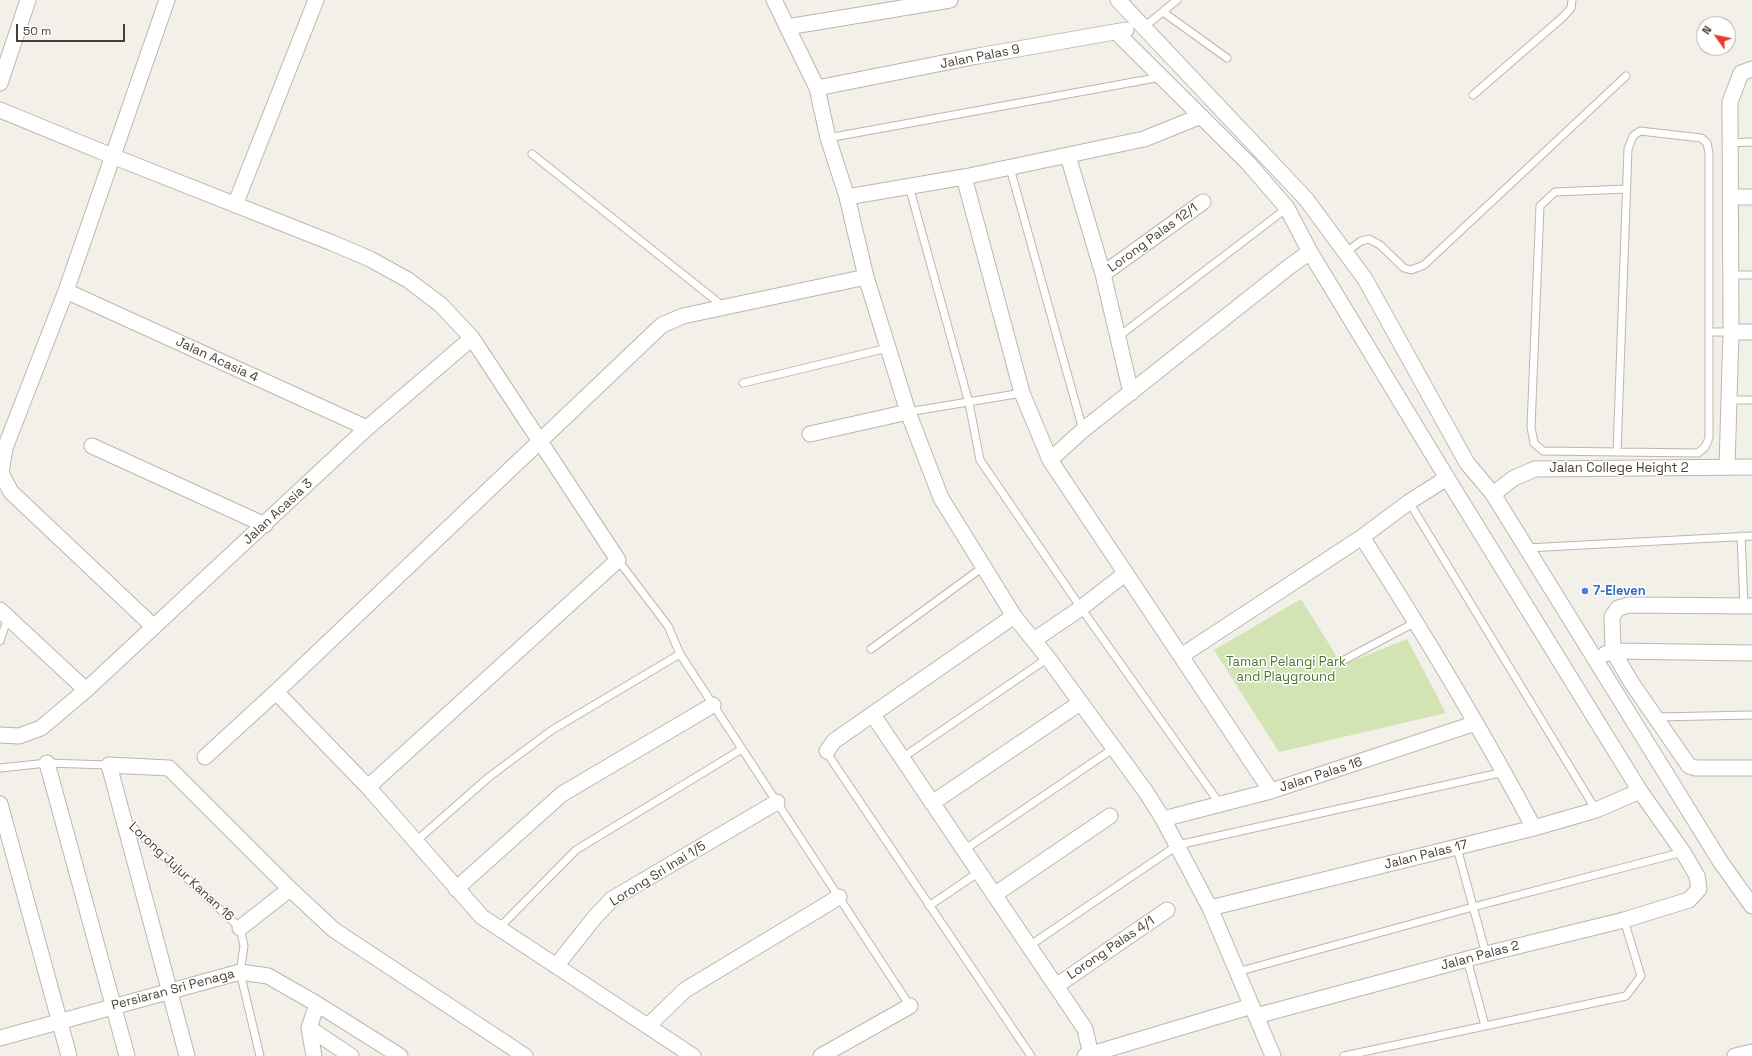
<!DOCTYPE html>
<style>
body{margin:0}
#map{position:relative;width:1752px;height:1056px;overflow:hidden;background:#f3efe9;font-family:"Space Grotesk",sans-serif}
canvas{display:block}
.north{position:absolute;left:1696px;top:16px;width:40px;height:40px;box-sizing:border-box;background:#fff;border:1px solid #b5b2af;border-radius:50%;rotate:303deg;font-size:11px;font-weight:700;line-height:16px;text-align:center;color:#463f38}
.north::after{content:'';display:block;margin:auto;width:14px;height:18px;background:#ea3829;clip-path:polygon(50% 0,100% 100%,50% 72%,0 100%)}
.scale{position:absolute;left:16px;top:24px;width:109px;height:18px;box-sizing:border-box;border:2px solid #463f38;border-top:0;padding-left:5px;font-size:12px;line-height:14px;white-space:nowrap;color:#463f38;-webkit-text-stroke:3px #fff;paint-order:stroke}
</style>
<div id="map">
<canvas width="1752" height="1056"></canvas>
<div class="north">N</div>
<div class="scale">50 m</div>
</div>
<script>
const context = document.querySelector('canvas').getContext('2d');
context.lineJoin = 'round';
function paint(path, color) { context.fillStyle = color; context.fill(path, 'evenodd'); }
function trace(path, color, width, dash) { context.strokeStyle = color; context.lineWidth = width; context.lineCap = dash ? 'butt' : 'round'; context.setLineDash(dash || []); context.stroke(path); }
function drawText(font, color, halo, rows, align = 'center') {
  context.font = font + ' "Space Grotesk",sans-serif'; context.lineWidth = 3; context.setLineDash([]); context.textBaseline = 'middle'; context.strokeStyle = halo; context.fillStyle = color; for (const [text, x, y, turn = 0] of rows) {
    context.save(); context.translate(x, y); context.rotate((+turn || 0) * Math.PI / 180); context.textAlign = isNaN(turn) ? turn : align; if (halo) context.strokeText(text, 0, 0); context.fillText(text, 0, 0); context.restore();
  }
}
paint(new Path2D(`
 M 1301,599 L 1342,665 L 1407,639 L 1446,713 L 1279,752 L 1214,650 Z`), '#d2e4b4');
const lane = new Path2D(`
 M 1163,12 L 1227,58
 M 1143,28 L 1177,0
 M 1473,95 L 1563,17 L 1571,8 L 1572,0
 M 828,138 L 1161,77
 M 1730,143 L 1752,142
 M 532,154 L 724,307
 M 1010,168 L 1083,430
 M 909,186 L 969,403 L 980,460 L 1081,608 L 1220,804
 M 1346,252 L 1361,241 L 1369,239 L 1380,245 L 1404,268 L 1411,270 L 1424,265 L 1626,76
 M 1731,275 L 1752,275
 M 1709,332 L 1731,332
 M 1118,337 L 1287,208
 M 743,383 L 888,348
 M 1730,400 L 1752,400
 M 908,412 L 1022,393
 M 1617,452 L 1628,149 L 1633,136 L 1640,131 L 1701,138 L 1707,143 L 1709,153 L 1709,438 L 1705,447 L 1698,453 L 1543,451 L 1534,443 L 1531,427 L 1540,206 L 1555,192 L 1626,189
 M 1409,502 L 1596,810
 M 1741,536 L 1744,606
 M 1527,548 L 1752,536
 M 618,560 L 668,626 L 680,654 L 910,1006
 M 0,641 L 8,617
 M 871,649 L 983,567
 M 1344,660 L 1416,622
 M 1657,717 L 1752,715
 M 827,751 L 831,759 L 1031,1056
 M 902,758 L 1048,658
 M 0,768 L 47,763 L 109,765
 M 126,821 L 240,928 L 244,946 L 240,972 L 260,1056
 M 415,842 L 489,777 L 552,730 L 680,654
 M 1457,848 L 1486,954
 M 964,850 L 1114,748
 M 929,906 L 979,872
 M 499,928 L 576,850 L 742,749
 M 1029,946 L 1178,845 L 1504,772
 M 1467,959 L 1485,1026
 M 1237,972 L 1473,907 L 1683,852
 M 1344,1056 L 1626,996 L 1641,976 L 1624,920`);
const street = new Path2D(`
 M 774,0 L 817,88 L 828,138 L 847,197 L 866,277 L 908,412 L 941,498 L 1014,616 L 1048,658 L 1146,792 L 1163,819 L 1210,908 L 1273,1056
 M 1118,0 L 1306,199 L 1365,279 L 1467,463 L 1493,494 L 1720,861 L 1752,906
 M 787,27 L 950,0
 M 1116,32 L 1249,164 L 1287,208 L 1310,252 L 1447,478 L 1640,791 L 1683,852 L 1697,876 L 1699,889 L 1689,900 L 1624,920 L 1486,954 L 1256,1016
 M 0,83 L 28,0
 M 817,88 L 978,56 L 1126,30
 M 0,110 L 112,156 L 330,242 L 370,259 L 408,280 L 441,305 L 472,338 L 618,560 L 368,787
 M 1068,156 L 1103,274 L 1131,393
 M 964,177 L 1022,393 L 1050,460 L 1271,791
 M 847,197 L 964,177 L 1144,139 L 1201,116
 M 1731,197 L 1752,197
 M 235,205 L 316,0
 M 1103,274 L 1203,202
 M 66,291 L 367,428
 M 1731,332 L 1752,332
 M 810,434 L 908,412
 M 92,446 L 265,525
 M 1050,460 L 1083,430 L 1290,266 L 1310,252
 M 1727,467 L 1731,332 L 1730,102 L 1741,73 L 1752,69
 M 1493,494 L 1514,478 L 1535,469 L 1752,467
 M 1362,537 C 1423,632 1481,728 1534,828
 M 1752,606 L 1629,605 L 1618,608 L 1612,617 L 1613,651 L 1631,682 L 1689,766 L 1696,768 L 1752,768
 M 0,610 L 86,690
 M 154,627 L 11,492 L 1,473 L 5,448 L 66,291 L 167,0
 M 1034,640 L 1081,608 L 1126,573
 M 1605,654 L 1613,651 L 1752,653
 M 1181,656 L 1362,537 L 1409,502 L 1447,478
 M 276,692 L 368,787 L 482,917 L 693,1056
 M 873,715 L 1085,1029 L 1091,1055
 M 0,735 L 19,736 L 41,728 L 86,690 L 367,428 L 472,338
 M 827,751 L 834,741 L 1014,616
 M 205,757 L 276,692 L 662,325 L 683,316 L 866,277
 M 47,763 L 127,1056
 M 932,803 L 1080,703
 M 0,804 L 69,1056
 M 1163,819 L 1271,791 L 1476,723
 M 456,889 L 562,794 L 713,705
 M 994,895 L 1110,816
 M 1210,908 L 1534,828 L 1596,810 L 1640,791
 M 240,928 L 290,889
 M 556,966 L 595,917 L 612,899 L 777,802
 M 1056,986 L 1167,910
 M 648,1026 L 685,990 L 839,897
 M 309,1028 L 351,1056
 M 0,1038 L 240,972 L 268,976 L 317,1004 L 400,1056
 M 187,1056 L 109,765 L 169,768 L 290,889 L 334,930 L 525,1056
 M 314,1056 L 309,1028 L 317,1004
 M 821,1056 L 910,1006
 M 1085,1056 L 1252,1006
 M 1735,1056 L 1752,1052`);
trace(lane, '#beb6ac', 9);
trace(street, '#beb6ac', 17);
trace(lane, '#fff', 7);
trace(street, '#fff', 15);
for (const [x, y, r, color] of [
 [1585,591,4,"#3f7fe0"]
]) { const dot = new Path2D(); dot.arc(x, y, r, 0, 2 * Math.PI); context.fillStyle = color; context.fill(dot); trace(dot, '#fff', 1.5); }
drawText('13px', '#463f38', '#fff', [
 ["Jalan Palas 9",980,57,-11],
 ["Lorong Palas 12/1",1153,238,-36],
 ["Jalan Acasia 4",217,360,25],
 ["Jalan College Height 2",1619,468],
 ["Jalan Acasia 3",278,512,-43],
 ["Jalan Palas 16",1321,775,-18],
 ["Jalan Palas 17",1426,855,-14],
 ["Lorong Jujur Kanan 16",181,872,43],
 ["Lorong Sri Inai 1/5",658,874,-32],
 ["Lorong Palas 4/1",1111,948,-34],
 ["Jalan Palas 2",1480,956,-15],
 ["Persiaran Sri Penaga",173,990,-15]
]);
drawText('bold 13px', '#366cbe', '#fff', [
 ["7-Eleven",1593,591]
], 'left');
drawText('13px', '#4e742f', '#fff', [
 ["Taman Pelangi Park",1286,662],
 ["and Playground",1286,677]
]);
</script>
